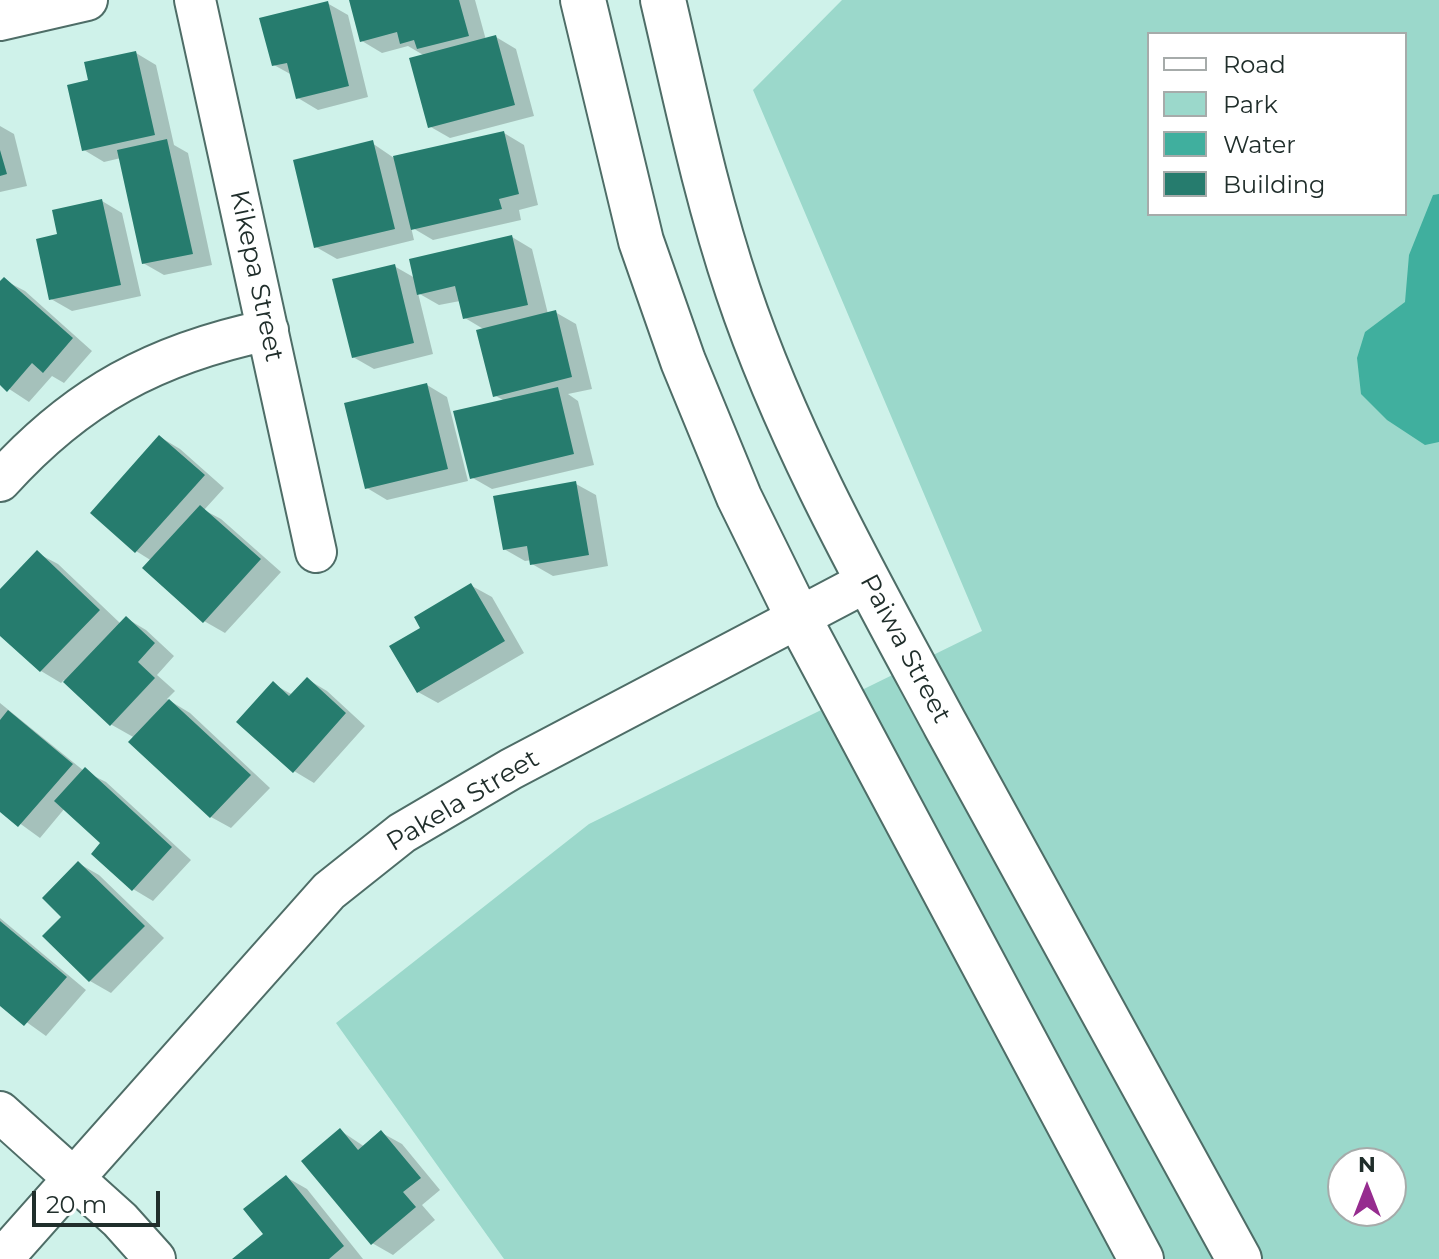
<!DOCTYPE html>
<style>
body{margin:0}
#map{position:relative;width:1439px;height:1259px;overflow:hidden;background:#cff2ea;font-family:Montserrat,sans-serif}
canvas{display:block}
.legend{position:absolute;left:1147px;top:32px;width:260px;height:184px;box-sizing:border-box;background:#fff;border:2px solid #a6abaa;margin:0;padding:10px 14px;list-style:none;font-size:24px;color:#202e2b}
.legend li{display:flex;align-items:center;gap:16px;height:40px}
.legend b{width:40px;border:2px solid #a6abaa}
.north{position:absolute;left:1327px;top:1147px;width:80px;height:80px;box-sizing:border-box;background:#fff;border:2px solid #a6abaa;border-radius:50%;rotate:0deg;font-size:22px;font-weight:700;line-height:32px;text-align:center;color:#202e2b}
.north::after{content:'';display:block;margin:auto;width:28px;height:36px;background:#962c8f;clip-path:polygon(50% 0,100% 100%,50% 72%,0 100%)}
.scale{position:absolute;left:32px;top:1191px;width:128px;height:36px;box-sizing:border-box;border:4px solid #202e2b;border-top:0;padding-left:10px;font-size:24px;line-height:28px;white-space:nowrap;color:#202e2b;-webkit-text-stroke:6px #fff;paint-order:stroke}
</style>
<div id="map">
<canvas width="1439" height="1259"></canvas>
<ul class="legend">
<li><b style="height:10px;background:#fff"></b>Road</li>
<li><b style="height:22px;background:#9bd8cb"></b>Park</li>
<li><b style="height:22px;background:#40af9e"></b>Water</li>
<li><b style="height:22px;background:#267c6e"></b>Building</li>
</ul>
<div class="north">N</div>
<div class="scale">20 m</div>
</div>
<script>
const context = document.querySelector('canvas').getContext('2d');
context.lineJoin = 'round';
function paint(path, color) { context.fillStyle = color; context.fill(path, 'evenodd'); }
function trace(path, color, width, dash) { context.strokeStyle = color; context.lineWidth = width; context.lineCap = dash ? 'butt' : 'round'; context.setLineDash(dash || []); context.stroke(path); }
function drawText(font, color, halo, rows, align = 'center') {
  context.font = font + ' Montserrat,sans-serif'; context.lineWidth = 8; context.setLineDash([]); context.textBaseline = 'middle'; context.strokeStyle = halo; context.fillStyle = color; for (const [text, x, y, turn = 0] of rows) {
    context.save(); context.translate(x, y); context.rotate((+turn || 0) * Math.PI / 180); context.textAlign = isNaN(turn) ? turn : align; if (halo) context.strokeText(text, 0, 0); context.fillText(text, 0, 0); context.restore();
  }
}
paint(new Path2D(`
 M 842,0 L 1439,0 L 1439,1259 L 504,1259 L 336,1023 L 589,824 L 982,631 L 753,90 ZM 1149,34 L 1405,34 L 1405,214 L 1149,214 ZM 1343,1163 L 1391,1163 L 1391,1211 L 1343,1211 Z`), '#9bd8cb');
paint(new Path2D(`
 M 1439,194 L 1439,442 L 1425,445 L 1387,420 L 1361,394 L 1357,358 L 1365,332 L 1405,302 L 1409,255 L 1433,195 Z`), '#40af9e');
paint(new Path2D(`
 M 351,0 L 475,0 L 486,40 L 496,37 L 516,49 L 534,116 L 450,138 L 429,126 L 425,56 L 408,46 L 382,53 L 362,41 Z
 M 327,3 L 348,15 L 368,97 L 318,110 L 298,98 L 292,75 L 274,65 Z
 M 136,53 L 156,65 L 174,145 L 188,153 L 212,265 L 164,275 L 143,263 L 121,158 L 104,162 L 84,150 L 90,81 Z
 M 0,126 L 14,134 L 27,186 L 0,192 Z
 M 504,133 L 524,145 L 538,205 L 519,210 L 521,220 L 433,240 L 411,227 L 414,240 L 337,259 L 316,247 L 372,143 L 394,158 Z
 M 102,201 L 122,213 L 141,296 L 72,311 L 51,299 L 60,235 Z
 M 512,237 L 532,249 L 548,314 L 555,312 L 576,324 L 592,389 L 568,394 L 578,401 L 594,465 L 492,489 L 471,477 L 505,401 L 494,395 L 485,330 L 465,318 L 460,301 L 439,305 L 418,293 L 433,354 L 374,369 L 353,357 L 394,266 L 415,278 Z
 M 4,280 L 25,291 L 92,351 L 64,383 L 52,376 L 29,402 L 0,383 L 0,283 Z
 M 427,385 L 447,397 L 468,481 L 387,500 L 367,488 Z
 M 160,437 L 180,449 L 224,488 L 204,510 L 221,519 L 281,572 L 225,633 L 204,621 L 152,561 L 136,551 Z
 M 576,484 L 596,495 L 608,566 L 553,576 L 532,564 L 532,560 L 525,561 L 504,549 Z
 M 37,553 L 58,564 L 121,624 L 126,618 L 146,630 L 174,656 L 157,675 L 175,691 L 167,699 L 190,713 L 270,788 L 231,828 L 211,817 L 135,738 L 112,725 L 64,680 L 61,683 L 41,671 L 0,633 L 0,592 Z
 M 472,586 L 492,597 L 524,653 L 438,703 L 418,692 L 423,629 Z
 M 307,679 L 327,691 L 365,726 L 314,783 L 294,771 L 273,684 L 293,695 Z
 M 0,703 L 84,771 L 106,782 L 191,860 L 153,901 L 133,889 L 103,843 L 65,808 L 40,838 L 0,809 Z
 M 78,863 L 99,875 L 164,938 L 111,993 L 90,981 L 44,936 L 64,916 Z
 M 0,918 L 86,990 L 46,1036 L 0,1003 Z
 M 341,1131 L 365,1147 L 382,1133 L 402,1144 L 440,1190 L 422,1205 L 435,1220 L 393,1255 L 372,1243 Z
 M 286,1177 L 307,1189 L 363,1259 L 237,1259 L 266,1234 Z`), '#0003');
paint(new Path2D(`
 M 349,0 L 459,0 L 469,36 L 417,49 L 414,40 L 400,44 L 397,32 L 360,42 Z
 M 328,1 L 349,86 L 296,99 L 287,63 L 272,66 L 259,18 Z
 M 496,35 L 515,105 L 428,128 L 409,58 Z
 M 136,51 L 155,135 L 82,151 L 67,85 L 88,80 L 84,62 Z
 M 504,131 L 519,194 L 499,199 L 502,209 L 411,230 L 393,156 Z
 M 167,139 L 193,254 L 142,264 L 117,150 Z
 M 373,140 L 395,229 L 314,248 L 293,160 Z
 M 0,150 L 7,174 L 0,176 Z
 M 102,199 L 121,285 L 49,300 L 36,239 L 57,234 L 52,210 Z
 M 512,235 L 528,305 L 463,319 L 455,286 L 417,295 L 409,259 Z
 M 395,264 L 414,343 L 352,358 L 332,279 Z
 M 4,277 L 73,338 L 43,373 L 32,363 L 7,392 L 0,385 L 0,281 Z
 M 556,310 L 572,377 L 493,397 L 476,330 Z
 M 427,383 L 448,469 L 365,489 L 344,403 Z
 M 558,387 L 574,454 L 470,479 L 453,411 Z
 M 159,435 L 205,475 L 135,553 L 90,513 Z
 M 576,481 L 589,555 L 530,565 L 527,546 L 503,550 L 493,496 Z
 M 200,505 L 261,559 L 203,623 L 142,568 Z
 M 37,550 L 100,610 L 40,672 L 0,636 L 0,589 Z
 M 471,583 L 505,641 L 417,693 L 389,646 L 420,628 L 414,617 Z
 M 126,616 L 155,643 L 138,662 L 155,678 L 110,726 L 63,682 Z
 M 307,677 L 346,713 L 293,773 L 236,722 L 273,681 L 289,696 Z
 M 169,699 L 251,775 L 210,818 L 128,742 Z
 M 8,710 L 73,764 L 18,827 L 0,812 L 0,720 Z
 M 85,767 L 172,847 L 132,891 L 91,854 L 100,843 L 54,801 Z
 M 78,861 L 145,926 L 89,982 L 42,936 L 61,917 L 42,898 Z
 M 0,921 L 67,977 L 24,1026 L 0,1006 Z
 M 340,1128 L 358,1150 L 381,1130 L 421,1178 L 403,1192 L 416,1207 L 371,1245 L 301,1161 Z
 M 286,1175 L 344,1246 L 329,1259 L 232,1259 L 263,1234 L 243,1209 Z`), '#267c6e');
const street = new Path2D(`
 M 195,0 L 316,552
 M 0,20 L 87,0
 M 0,481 C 78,395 155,354 268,330
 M 0,1112 L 120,1220 L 155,1259
 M 2,1259 L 329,891 L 402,833 L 511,769 L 868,581`);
const secondary = new Path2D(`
 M 583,0 L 641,241 L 683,361 L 739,497 L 798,617 L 1141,1259
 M 663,0 C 686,98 706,196 738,291 C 789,443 870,585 946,726 C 1043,904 1140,1082 1239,1259`);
trace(street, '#4e6d67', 44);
trace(secondary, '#4e6d67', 48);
trace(street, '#fff', 40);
trace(secondary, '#fff', 44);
drawText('26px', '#202e2b', '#fff', [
 ["Kikepa Street",256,276,78],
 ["Paiwa Street",905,649,62],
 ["Pakela Street",463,801,-31]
]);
</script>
